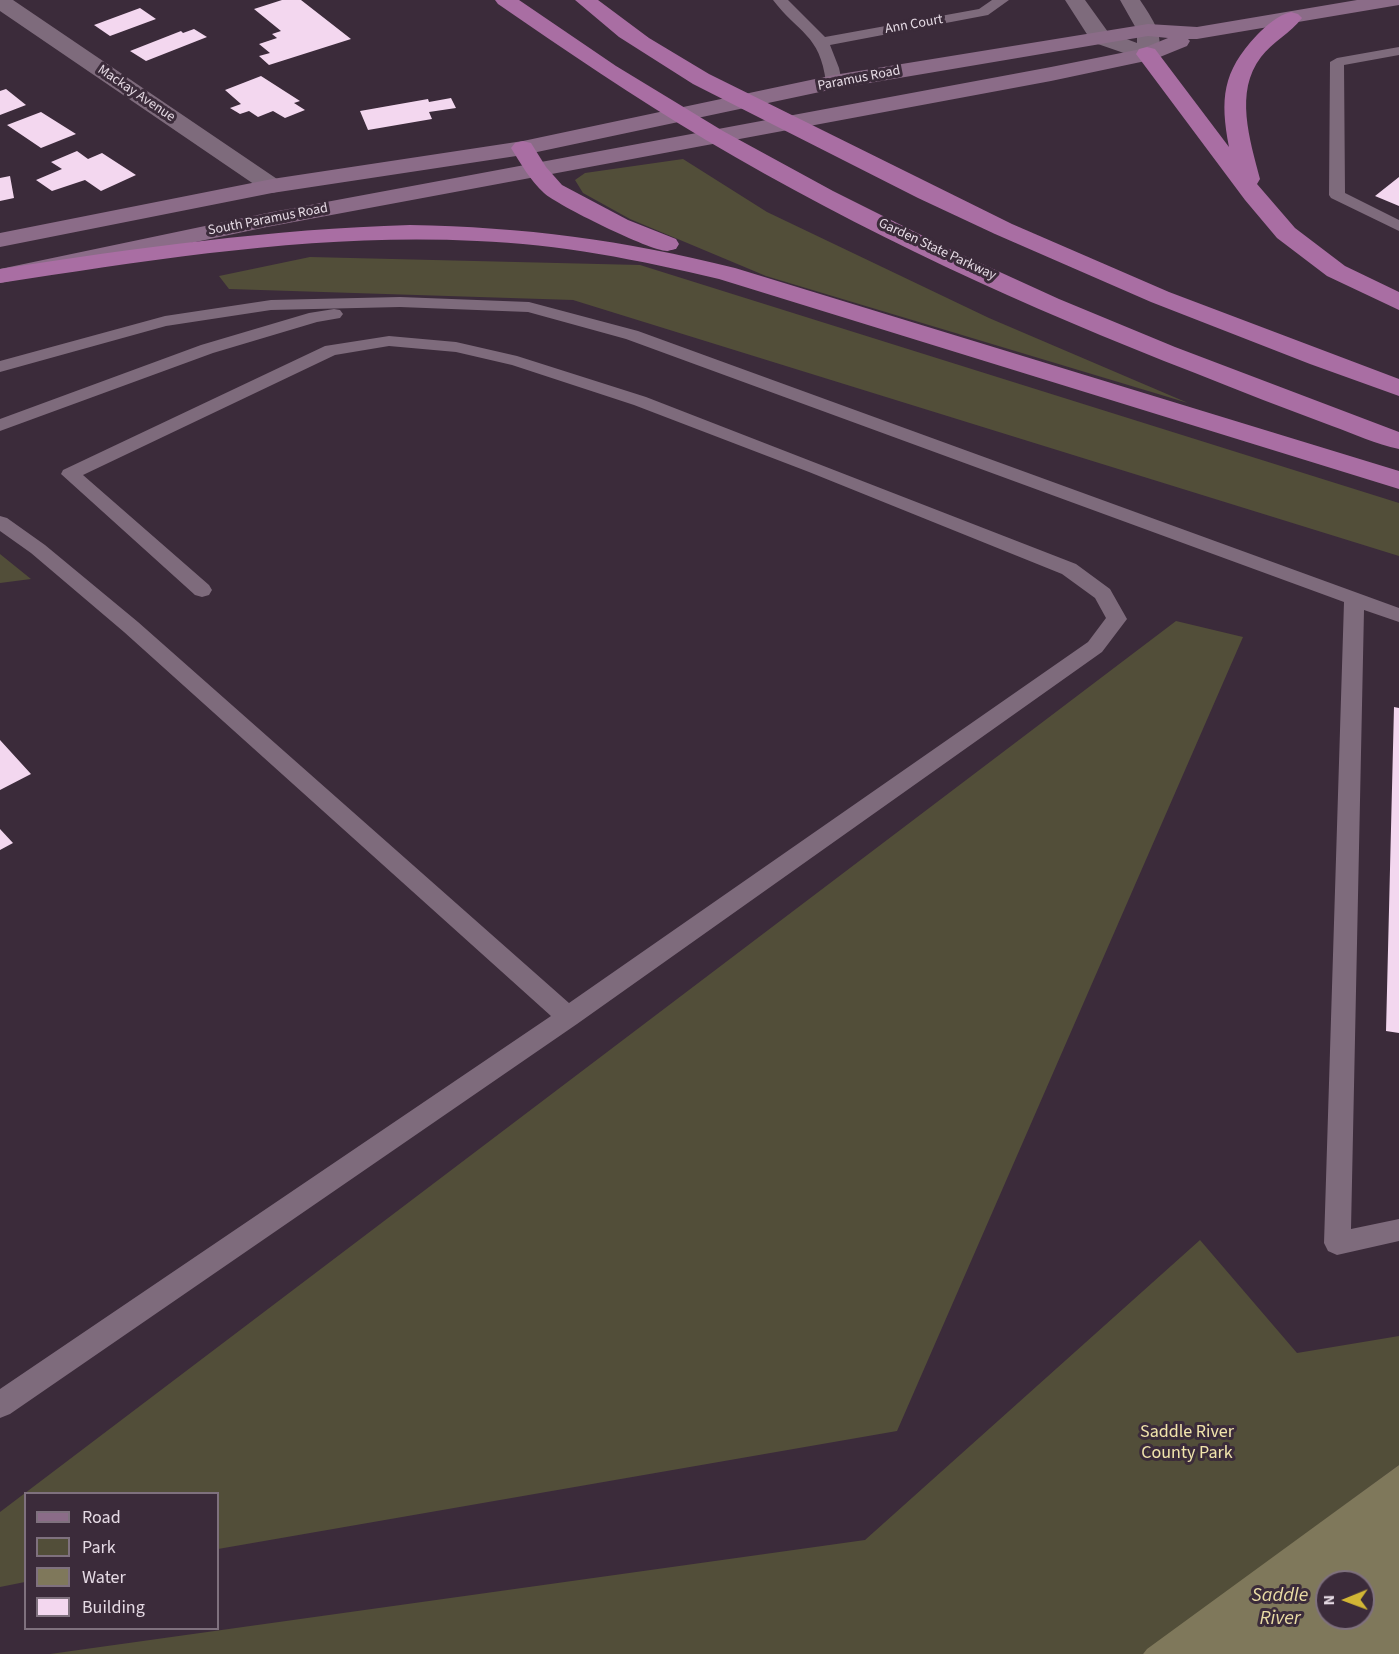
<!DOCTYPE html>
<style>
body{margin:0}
#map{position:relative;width:1399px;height:1654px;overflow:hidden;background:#3b2b3a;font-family:"Source Sans 3",sans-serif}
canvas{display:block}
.legend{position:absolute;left:24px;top:1492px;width:195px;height:138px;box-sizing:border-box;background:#3b2b3a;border:2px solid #7f717e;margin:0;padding:8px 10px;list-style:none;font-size:18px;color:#e5dae4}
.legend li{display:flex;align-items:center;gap:12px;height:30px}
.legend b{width:30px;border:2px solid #7f717e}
.north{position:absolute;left:1315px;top:1570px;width:60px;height:60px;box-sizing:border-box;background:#3b2b3a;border:2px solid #7f717e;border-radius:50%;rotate:269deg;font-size:16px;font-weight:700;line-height:24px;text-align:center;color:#e5dae4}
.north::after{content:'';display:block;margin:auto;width:21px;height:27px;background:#d2b635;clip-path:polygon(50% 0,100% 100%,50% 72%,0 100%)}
</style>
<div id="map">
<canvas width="1399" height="1654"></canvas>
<ul class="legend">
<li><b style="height:8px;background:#8b6c88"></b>Road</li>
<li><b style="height:16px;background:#524e39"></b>Park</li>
<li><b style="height:16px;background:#7f785b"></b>Water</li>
<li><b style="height:16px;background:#f3d7ef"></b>Building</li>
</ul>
<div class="north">N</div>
</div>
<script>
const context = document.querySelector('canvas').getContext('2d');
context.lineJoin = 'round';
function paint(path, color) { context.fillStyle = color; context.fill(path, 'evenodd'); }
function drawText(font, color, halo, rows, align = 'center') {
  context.font = font + ' "Source Sans 3",sans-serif'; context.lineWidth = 6; context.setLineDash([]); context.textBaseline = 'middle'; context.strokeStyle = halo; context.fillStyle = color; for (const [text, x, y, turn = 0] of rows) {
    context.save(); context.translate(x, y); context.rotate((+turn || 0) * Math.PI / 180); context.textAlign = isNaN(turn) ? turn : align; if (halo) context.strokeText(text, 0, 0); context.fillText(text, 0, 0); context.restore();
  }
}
paint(new Path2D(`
 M 683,159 L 767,212 L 989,318 L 1188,403 L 766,276 L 630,219 L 583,193 L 575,180 L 585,173 Z
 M 310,257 L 640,265 L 1399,503 L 1399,556 L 573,300 L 229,289 L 219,276 Z
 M 0,554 L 31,579 L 0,583 Z
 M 1176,621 L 1243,637 L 897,1431 L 218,1549 L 218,1494 L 26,1494 L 25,1582 L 0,1587 L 0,1512 Z
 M 1200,1240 L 1297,1353 L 1399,1336 L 1399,1465 L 1143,1654 L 50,1654 L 865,1540 Z`), '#524e39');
paint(new Path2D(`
 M 1399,1465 L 1399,1654 L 1143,1654 L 1147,1649 ZM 1327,1582 L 1363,1582 L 1363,1618 L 1327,1618 Z`), '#7f785b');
paint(new Path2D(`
 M 282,0 L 301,0 L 351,39 L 269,65 L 259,56 L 270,53 L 259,44 L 277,38 L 272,34 L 281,31 L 254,9 Z
 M 140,8 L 156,19 L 110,36 L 94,25 Z
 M 194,29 L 207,37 L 146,61 L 130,51 L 181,31 L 183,33 Z
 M 261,76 L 300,101 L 294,103 L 305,110 L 285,118 L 273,111 L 258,117 L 249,111 L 240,114 L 230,108 L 241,104 L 225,90 Z
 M 6,89 L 26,105 L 0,115 L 0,91 Z
 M 451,98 L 456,108 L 429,112 L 432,119 L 368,130 L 360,111 L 428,99 L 429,102 Z
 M 41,112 L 76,134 L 41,148 L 7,125 Z
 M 77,151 L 88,159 L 102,153 L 136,175 L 101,191 L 85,180 L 52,191 L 36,180 L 62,169 L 51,162 Z
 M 10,176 L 14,198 L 0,201 L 0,178 Z
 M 1399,177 L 1399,206 L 1375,196 Z
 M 1394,707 L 1399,708 L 1399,1033 L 1386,1031 Z
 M 0,740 L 31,774 L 0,790 Z
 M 0,829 L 13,843 L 0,850 Z`), '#f3d7ef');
paint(new Path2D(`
 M 773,0 L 788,0 L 825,37 L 979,9 L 992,0 L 1009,0 L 988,15 L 830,45 L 839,68 L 842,82 L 834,87 L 826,82 C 820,34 798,33 773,0 Z
 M 1399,47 L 1399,55 L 1344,65 L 1345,193 L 1399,220 L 1399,231 L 1331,198 L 1329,195 L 1330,62 L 1337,58 Z
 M 400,297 L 529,302 L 638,331 L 1399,608 L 1399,622 L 1364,610 L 1351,1229 L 1399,1219 L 1399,1241 L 1337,1255 L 1328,1251 L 1324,1243 L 1344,602 L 626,339 L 528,312 L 400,307 L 271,310 L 166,326 L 0,372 L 0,361 L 165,316 L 271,300 Z
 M 334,309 L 340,310 L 343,314 L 340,318 L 317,322 L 213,353 L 0,431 L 0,419 L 201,345 L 309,313 Z
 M 389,336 L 456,342 L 517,356 L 646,397 L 1076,564 L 1110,589 L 1127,619 L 1102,652 L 577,1024 L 10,1414 L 0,1418 L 0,1389 L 551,1016 L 124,632 L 31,553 L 0,531 L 0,516 L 7,518 L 45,545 L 138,622 L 569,1003 L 1088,642 L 1106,618 L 1095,598 L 1062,574 L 809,472 L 634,405 L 512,365 L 456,352 L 389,346 L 335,355 L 83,475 L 209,585 L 212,590 L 209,595 L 202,597 L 195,595 L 61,474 L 63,470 L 325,346 Z`), '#7e6b7c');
paint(new Path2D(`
 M 0,0 L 13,0 L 280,181 L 284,186 L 280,191 L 272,193 L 264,191 L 0,11 Z
 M 1065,0 L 1085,0 L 1108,32 L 1137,43 L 1137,30 L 1120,0 L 1140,0 C 1151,17 1168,39 1155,59 L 1147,61 L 1092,42 Z`), '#7e6b7c');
paint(new Path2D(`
 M 1357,0 L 1399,0 L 1399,5 L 1197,39 L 1188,39 L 1190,41 L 1187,46 L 1155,59 L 1051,81 L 267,227 L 0,283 L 0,269 L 267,213 L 1051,67 L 1141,49 L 1168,38 L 1148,36 L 834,89 L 523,155 L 272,193 L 0,247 L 0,233 L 272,179 L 523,141 L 834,75 L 1148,24 L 1197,27 Z`), '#8b6c88');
paint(new Path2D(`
 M 495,0 L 519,0 L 616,66 L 723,131 L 833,191 L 945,247 L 1059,299 L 1175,347 L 1399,432 L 1399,449 C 1376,444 1354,434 1332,426 C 1286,409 1240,391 1195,373 C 1027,308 861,232 706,140 C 634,97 566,51 498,4 Z
 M 575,0 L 598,0 L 649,38 L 709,74 L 1012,224 L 1169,292 L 1399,379 L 1399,396 L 1310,364 L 1151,302 L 995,234 L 918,198 L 693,84 L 619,37 Z
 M 1291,12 L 1298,14 L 1302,18 C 1291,33 1272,42 1261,57 C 1234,92 1250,140 1260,179 L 1257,184 L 1295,228 L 1345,266 L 1399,292 L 1399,310 L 1327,276 L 1277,238 L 1245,200 L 1136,54 L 1139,49 L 1147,47 L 1155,49 L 1229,147 C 1220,99 1222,72 1257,35 C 1266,26 1278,15 1291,12 Z
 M 523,141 L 531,143 L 546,167 L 562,185 L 628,220 L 676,239 L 679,244 L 676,249 C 675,249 668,251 667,251 C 650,251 557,205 544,193 C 530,180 521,164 511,148 L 515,143 Z
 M 410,225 C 524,227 623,240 735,268 L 1399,471 L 1399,489 L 719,279 C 639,260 559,244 477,241 C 317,233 158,259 0,283 L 0,269 C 136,248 272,229 410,225 Z`), '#a96ea3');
drawText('14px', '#e5dae4', '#3b2b3a', [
 ["Ann Court",914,25,-10],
 ["Paramus Road",859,79,-11],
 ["Mackay Avenue",136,94,34],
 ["South Paramus Road",268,220,-11],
 ["Garden State Parkway",937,250,25]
]);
drawText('18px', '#f1e4ac', '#3b2b3a', [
 ["Saddle River",1187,1433],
 ["County Park",1187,1454]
]);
drawText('italic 20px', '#e9dba4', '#3b2b3a', [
 ["Saddle",1280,1597],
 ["River",1280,1620]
]);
</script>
